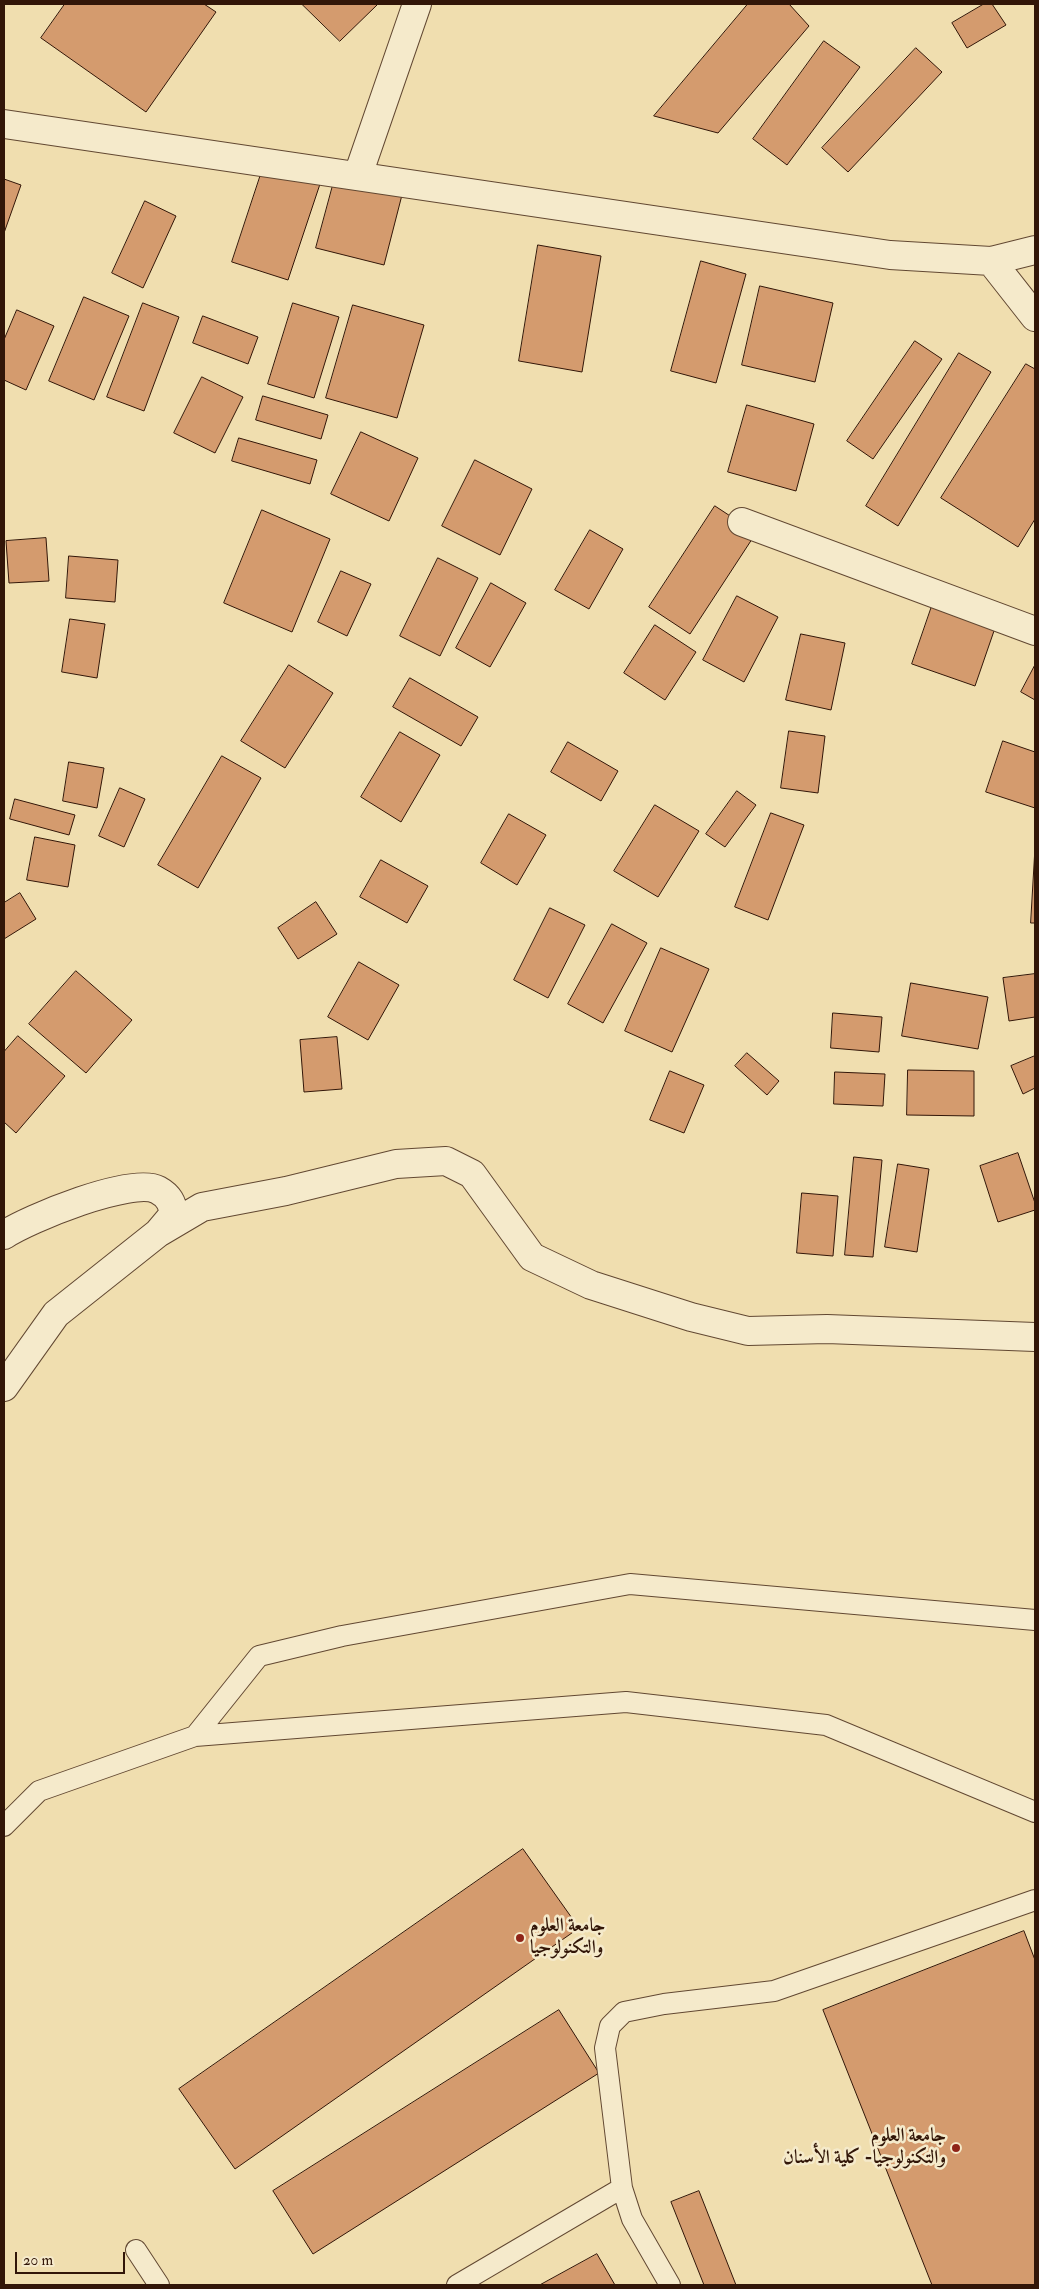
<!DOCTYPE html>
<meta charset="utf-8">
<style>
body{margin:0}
#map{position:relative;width:1039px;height:2289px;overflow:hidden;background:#f0deaf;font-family:"IM FELL Double Pica",serif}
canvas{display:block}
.frame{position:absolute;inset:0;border:5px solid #321608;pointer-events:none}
.scale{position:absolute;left:15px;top:2252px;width:110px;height:22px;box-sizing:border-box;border:2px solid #321608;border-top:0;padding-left:6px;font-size:15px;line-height:18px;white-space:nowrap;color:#321608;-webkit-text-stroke:4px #f5eacb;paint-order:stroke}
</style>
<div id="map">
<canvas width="1039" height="2289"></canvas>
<div class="frame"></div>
<div class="scale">20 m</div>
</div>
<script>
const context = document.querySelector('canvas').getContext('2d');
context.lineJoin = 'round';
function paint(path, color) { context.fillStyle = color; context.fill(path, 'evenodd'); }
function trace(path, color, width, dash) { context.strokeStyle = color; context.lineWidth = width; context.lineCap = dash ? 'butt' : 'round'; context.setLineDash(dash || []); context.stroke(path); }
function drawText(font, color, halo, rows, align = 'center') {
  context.font = font + ' "IM FELL Double Pica",Amiri,serif'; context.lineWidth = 5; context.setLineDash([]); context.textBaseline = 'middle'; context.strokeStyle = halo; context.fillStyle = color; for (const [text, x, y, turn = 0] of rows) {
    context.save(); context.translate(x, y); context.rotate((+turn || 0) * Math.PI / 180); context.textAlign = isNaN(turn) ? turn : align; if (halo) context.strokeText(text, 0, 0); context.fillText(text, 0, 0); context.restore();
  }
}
const building = new Path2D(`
 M 65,4 L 204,4 L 216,12 L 146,112 L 41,38 Z
 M 302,4 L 376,4 L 377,5 L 340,41 Z
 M 748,4 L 789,4 L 809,26 L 718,133 L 654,116 Z
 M 984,4 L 992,4 L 1006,25 L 967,48 L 952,23 Z
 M 824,41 L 860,67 L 787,165 L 753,139 Z
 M 916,48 L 942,72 L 848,172 L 822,148 Z
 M 264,165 L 320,184 L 288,280 L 232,262 Z
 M 336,174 L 403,191 L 384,265 L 316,248 Z
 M 4,179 L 21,185 L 4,233 Z
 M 145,201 L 176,216 L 143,288 L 112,273 Z
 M 538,245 L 601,256 L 582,372 L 519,361 Z
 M 701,261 L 746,274 L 716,383 L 671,371 Z
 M 760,286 L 833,303 L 815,382 L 742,365 Z
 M 84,297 L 129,316 L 94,400 L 49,381 Z
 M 143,303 L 179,317 L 144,411 L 107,397 Z
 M 293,303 L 339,317 L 314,398 L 268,384 Z
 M 353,305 L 424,325 L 397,418 L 326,398 Z
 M 17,310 L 54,326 L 26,390 L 4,380 L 4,340 Z
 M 203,316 L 258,337 L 248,364 L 193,343 Z
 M 915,341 L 942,359 L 873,459 L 847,441 Z
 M 959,353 L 991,372 L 898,526 L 866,506 Z
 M 1026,364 L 1035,369 L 1035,519 L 1018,547 L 941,498 Z
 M 202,377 L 243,397 L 215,453 L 174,433 Z
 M 263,396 L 328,415 L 321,439 L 256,420 Z
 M 747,405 L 814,424 L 796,491 L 728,472 Z
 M 361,432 L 418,458 L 389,521 L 331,494 Z
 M 239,438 L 317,460 L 310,484 L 232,461 Z
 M 475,460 L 532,489 L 500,555 L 442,526 Z
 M 715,506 L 756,533 L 690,634 L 649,607 Z
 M 262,510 L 330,539 L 292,632 L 224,603 Z
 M 590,530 L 623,549 L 589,609 L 555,590 Z
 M 46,538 L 49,581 L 9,583 L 6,541 Z
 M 69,556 L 118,560 L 115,602 L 66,598 Z
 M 438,558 L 478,578 L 440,656 L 400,636 Z
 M 341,571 L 371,584 L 347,636 L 318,622 Z
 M 491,583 L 526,603 L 490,667 L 456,648 Z
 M 737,596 L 778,617 L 744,682 L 703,660 Z
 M 932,606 L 995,628 L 975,686 L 912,664 Z
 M 70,619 L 105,624 L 97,678 L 62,672 Z
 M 655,625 L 696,652 L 665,700 L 624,673 Z
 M 801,634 L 845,643 L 831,710 L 786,700 Z
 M 289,665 L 333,693 L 285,768 L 241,741 Z
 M 1035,665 L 1035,700 L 1021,692 Z
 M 410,678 L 478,717 L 461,746 L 393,707 Z
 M 789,731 L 825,736 L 818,793 L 781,788 Z
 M 400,732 L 440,755 L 401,822 L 361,797 Z
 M 1003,741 L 1035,752 L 1035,808 L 986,792 Z
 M 568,742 L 618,771 L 601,801 L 551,772 Z
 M 222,756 L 261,778 L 198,888 L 158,865 Z
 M 69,762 L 104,768 L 97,808 L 63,801 Z
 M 120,788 L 145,799 L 124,847 L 99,836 Z
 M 737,791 L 756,805 L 725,847 L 706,834 Z
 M 15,799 L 75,815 L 69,835 L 10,819 Z
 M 655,805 L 699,831 L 658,897 L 614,871 Z
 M 771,813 L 804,825 L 768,920 L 735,907 Z
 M 509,814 L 546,835 L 517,885 L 481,863 Z
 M 35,837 L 75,845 L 68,887 L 27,880 Z
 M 1035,848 L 1035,923 L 1031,923 Z
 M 381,860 L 428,886 L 407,923 L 360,897 Z
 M 20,893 L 36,919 L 4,939 L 4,903 Z
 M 316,902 L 337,934 L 298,959 L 278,928 Z
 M 550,908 L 585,925 L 548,998 L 514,980 Z
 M 612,924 L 647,943 L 603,1023 L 568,1004 Z
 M 661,948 L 709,969 L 672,1052 L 625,1031 Z
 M 359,962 L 399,985 L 368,1040 L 328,1017 Z
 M 76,971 L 132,1020 L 86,1073 L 29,1024 Z
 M 1035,974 L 1035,1017 L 1009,1021 L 1003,978 Z
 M 911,983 L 988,997 L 978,1049 L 902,1036 Z
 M 833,1013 L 882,1017 L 879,1052 L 831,1048 Z
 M 18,1036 L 65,1076 L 16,1133 L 4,1122 L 4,1052 Z
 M 337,1037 L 342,1089 L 304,1092 L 300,1040 Z
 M 747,1053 L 779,1081 L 767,1095 L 735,1066 Z
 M 1035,1056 L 1035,1088 L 1023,1094 L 1011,1066 Z
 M 908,1070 L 974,1071 L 974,1116 L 907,1115 Z
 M 670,1071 L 704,1085 L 684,1133 L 650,1120 Z
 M 835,1072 L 885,1074 L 883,1106 L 834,1104 Z
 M 1018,1153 L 1035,1203 L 1035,1210 L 998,1222 L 980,1166 Z
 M 854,1157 L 882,1160 L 873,1257 L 845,1255 Z
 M 898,1164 L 929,1169 L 917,1252 L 885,1247 Z
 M 802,1193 L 838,1196 L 833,1256 L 797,1253 Z
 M 523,1849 L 579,1928 L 235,2169 L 179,2089 Z
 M 1024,1931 L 1035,1960 L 1035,2285 L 932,2285 L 823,2010 Z
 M 559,2010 L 599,2073 L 313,2254 L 273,2191 Z
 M 699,2191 L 736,2285 L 704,2285 L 671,2202 Z
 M 597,2254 L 615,2285 L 540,2285 Z`);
paint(building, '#d49b6e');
trace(building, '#321608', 1);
const service = new Path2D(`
 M 195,1736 L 259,1656 L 342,1636 L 630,1584 L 1035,1620
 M 4,1826 L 39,1791 L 195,1736 L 626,1702 L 826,1725 L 1035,1812
 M 136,2250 L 159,2285
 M 457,2285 L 622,2188
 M 670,2285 L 632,2219 L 622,2188 L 605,2048 L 610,2026 L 624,2012 L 664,2004 L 774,1991 L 1035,1900`);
const minor = new Path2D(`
 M 4,124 L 890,255 L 991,261 L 1035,250
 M 358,175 L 417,4
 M 991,261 L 1035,317
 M 742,522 L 1035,631
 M 4,1235 C 28,1219 132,1176 158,1190 C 169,1196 172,1203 174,1214 L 158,1233
 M 4,1387 L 56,1314 L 158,1233 L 202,1207 L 286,1191 L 396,1164 L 446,1161 L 472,1174 L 532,1257 L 591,1285 L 691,1317 L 748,1331 L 827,1329 L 1035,1337`);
trace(service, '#624832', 22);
trace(minor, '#624832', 30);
trace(service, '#f5eacb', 20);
trace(minor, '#f5eacb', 28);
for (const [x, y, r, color] of [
 [520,1938,5,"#8f2418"],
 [956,2148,5,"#8f2418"]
]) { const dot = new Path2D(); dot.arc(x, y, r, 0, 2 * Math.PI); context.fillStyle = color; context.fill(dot); trace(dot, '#f5eacb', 2); }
drawText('bold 19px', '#321608', '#f5eacb', [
 ["جامعة العلوم",530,1927],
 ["والتكنولوجيا",530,1949],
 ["جامعة العلوم",946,2137,"right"],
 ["والتكنولوجيا- كلية الأسنان",946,2159,"right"]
], 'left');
</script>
